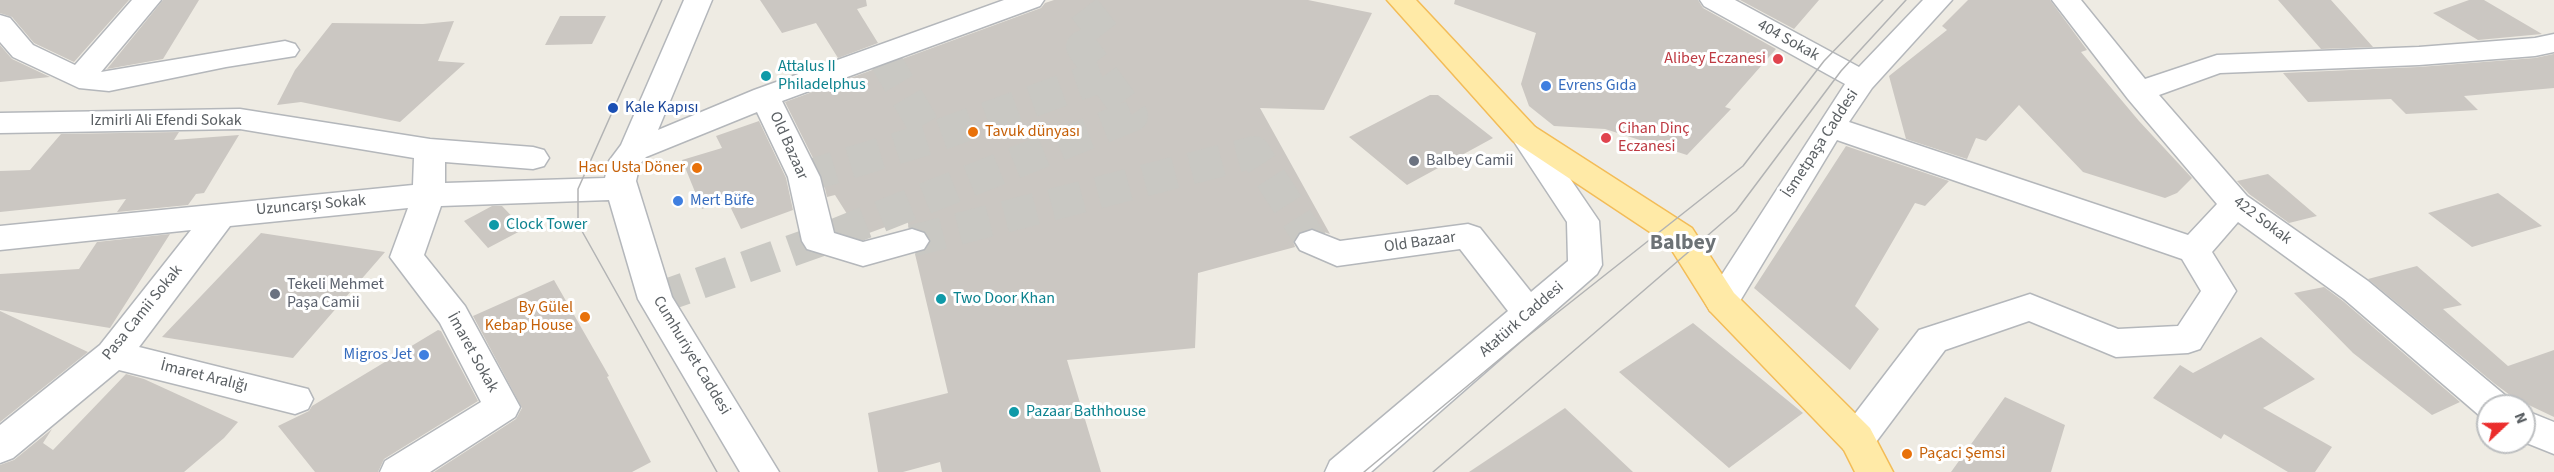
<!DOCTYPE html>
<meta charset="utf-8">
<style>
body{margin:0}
#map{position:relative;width:2554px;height:472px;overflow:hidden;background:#eeebe3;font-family:"Source Sans 3",sans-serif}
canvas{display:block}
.north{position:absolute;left:2476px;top:394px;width:60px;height:60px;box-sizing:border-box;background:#fff;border:2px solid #bdbfc1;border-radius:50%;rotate:68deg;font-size:16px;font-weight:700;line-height:24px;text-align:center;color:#5b6064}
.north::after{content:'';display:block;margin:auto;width:21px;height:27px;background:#eb2d2c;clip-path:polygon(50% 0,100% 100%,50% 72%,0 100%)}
</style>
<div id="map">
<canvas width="2554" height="472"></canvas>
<div class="north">N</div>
</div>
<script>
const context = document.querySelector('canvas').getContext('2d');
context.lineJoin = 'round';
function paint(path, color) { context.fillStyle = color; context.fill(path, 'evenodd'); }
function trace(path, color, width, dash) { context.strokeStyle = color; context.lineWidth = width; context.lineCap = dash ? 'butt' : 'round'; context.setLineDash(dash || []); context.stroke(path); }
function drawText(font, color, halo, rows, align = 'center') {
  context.font = font + ' "Source Sans 3",sans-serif'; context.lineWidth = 6; context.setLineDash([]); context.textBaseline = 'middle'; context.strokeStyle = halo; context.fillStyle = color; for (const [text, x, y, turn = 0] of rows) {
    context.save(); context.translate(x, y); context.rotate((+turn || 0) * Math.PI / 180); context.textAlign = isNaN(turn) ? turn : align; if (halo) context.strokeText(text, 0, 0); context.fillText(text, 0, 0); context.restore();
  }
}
paint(new Path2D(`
 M 0,0 L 129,0 L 74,62 L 34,43 L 12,17 L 0,13 Z
 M 163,0 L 199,0 L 163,59 L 107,69 Z
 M 760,0 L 866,0 L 867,6 L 857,9 L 878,43 L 838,58 L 816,23 L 782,33 Z
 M 1054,0 L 1308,0 L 1372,13 L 1324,110 L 1260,108 L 1330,234 L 1311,228 L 1298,233 L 1293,241 L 1295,247 L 1198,273 L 1195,348 L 1067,360 L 1101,472 L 942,472 L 940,462 L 903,472 L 878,472 L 868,413 L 948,393 L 915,254 L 926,250 L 931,240 L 925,231 L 909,228 L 907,219 L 861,236 L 835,195 L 827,197 L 822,176 L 785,102 L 1041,8 L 1045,3 Z
 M 1455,0 L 1698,0 L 1703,8 L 1776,49 L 1725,107 L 1731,109 L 1687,155 L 1605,129 L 1554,126 L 1529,106 L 1521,84 L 1536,33 L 1454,4 Z
 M 1740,0 L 1819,0 L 1794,29 Z
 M 1968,0 L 2050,0 L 2087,50 L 2081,52 L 2139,121 L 2192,178 L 2177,193 L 2165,198 L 2083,172 L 2019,105 L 1986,141 L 1976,138 L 1967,159 L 1906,139 L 1889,76 L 1947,30 L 1942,26 Z
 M 2278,0 L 2331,0 L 2373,47 L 2321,49 Z
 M 2469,0 L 2484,0 L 2542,34 L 2478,40 L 2433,13 Z
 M 560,16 L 606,16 L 592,44 L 545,45 Z
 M 454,21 L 438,61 L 465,63 L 400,122 L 301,102 L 277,105 L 295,70 L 332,23 L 423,24 Z
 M 0,45 L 12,59 L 50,77 L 0,82 Z
 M 2554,54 L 2554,88 L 2464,96 L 2478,110 L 2406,114 L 2391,99 L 2308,102 L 2283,73 L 2419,67 L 2535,58 Z
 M 1430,95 L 1438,95 L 1493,138 L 1407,185 L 1349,137 Z
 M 759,121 L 786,178 L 793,210 L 741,229 L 727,200 L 702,209 L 682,160 L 722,148 L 716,136 Z
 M 179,132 L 174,140 L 239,135 L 204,193 L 196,194 L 188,205 L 117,212 L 126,199 L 0,212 L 0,171 L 30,170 L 61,134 Z
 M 1846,146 L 1949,181 L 1925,206 L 1915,203 L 1855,306 L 1879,329 L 1850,370 L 1754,288 Z
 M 2268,174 L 2317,216 L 2289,223 L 2249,194 L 2237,181 Z
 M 2498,193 L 2542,226 L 2472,247 L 2428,213 Z
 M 492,206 L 502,206 L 524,229 L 488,248 L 464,221 Z
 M 261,233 L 385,252 L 293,358 L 162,337 Z
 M 170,234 L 110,328 L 0,310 L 0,274 L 79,269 L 97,242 Z
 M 2417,266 L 2462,305 L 2443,309 L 2508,366 L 2554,350 L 2554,417 L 2514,398 L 2495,384 L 2368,279 Z
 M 554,280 L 609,376 L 607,377 L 651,462 L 632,472 L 434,472 L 516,419 L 522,408 L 473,316 Z
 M 2324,287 L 2343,301 L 2460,402 L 2432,415 L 2353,353 L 2294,293 Z
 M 0,311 L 88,352 L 0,422 Z
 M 1693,323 L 1803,413 L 1729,468 L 1619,372 Z
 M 438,330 L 441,331 L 478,401 L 384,459 L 378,472 L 315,472 L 278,426 L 309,411 L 312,406 Z
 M 2261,337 L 2315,379 L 2263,408 L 2332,447 L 2315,472 L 2288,472 L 2224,434 L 2221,439 L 2153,398 L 2180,365 L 2193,373 Z
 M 126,374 L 144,379 L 238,422 L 224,438 L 184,472 L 0,472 L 0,465 L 14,460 L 52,429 L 43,443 L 53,450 Z
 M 2005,397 L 2065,425 L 2051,472 L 1951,472 Z
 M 1565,408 L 1633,472 L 1469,472 Z`), '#cbc7c2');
trace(new Path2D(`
 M 883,56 L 931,138
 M 804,177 L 931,138 L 1102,76
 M 912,241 L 1254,152 L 1312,242
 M 655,299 L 819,241 L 1132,116 L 1082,47 L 1105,35 L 1078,0`), '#c9c8c3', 32, [32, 16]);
const minor = new Path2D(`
 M 132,0 L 161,0 L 101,72 L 285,41 L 295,44 L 299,50 L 295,56 L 226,67 L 109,91 L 79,88 L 13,57 L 0,42 L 0,15 L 10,18 L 33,45 L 75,65 Z
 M 684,0 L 712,0 L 658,130 L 754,90 L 1004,0 L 1044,0 L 1040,6 L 782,101 L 820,177 L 834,233 L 863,242 L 912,229 L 924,233 L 929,241 L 924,249 L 863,266 L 807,249 L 802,241 L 788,177 L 757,112 L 646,157 L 640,164 L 636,181 L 672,297 L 779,472 L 740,472 L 638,299 L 609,200 L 441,206 L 424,255 L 465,306 L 520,407 L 515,417 L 430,472 L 380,472 L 385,461 L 481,402 L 440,323 L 390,257 L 408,208 L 230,226 L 139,347 L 308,389 L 313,399 L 308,409 L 295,414 L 119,370 L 13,458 L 0,463 L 0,425 L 100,345 L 191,230 L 0,250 L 0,226 L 413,185 L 414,158 L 240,129 L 0,133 L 0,113 L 240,109 L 430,139 L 533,147 L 544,150 L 549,158 L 544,166 L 533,169 L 445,162 L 445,183 L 605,178 L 609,161 L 621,145 Z
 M 1700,0 L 1735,0 L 1859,67 L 1923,0 L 1952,0 L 1872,88 L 1849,122 L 2188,235 L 2217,204 L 2128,99 L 2052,0 L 2081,0 L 2145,79 L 2217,55 L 2419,47 L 2535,38 L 2554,34 L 2554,52 L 2535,56 L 2419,65 L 2220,73 L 2159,95 L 2247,196 L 2368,281 L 2506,396 L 2511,406 L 2488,406 L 2488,419 L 2480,416 L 2344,299 L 2238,222 L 2212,252 L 2236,291 L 2200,349 L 2188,353 L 2116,357 L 2029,321 L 1945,350 L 1870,450 L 1857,454 L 1844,450 L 1838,439 L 1844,428 L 1919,330 L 2030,294 L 2118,329 L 2178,326 L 2201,291 L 2182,259 L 1837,140 L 1734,311 L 1722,315 L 1710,311 L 1705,302 L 1710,293 L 1845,84 L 1704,6 Z
 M 1524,124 L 1535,127 L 1599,221 L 1602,265 L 1597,274 L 1371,472 L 1325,472 L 1330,461 L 1508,311 L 1460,249 L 1337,266 L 1300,250 L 1295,242 L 1300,234 L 1312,230 L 1340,241 L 1468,224 L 1480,228 L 1531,292 L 1568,261 L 1567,222 L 1509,134 L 1513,127 Z
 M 2524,410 L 2554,422 L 2554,454 L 2524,442 Z`);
const major = new Path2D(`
 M 1387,0 L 1416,0 L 1535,127 L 1692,228 L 1734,293 L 1870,428 L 1893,472 L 1855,472 L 1844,450 L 1710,311 L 1668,244 L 1513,141 Z`);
trace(minor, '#b4b7bb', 3);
trace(major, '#f3bc57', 3);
paint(minor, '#fff');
paint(major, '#ffeaa7');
trace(new Path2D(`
 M 662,0 L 578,189 L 578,224 L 717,472
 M 1364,472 L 1519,343 L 1743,166 L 1824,61 L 1883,0
 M 1433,472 L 1736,211 L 1841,71 L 1906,0`), '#b2b3b4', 1.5);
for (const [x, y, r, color] of [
 [1778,59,6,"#e0444e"],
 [766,76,6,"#0f9aa8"],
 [1546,86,6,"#3f7fe0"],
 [613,108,6,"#1a4fb4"],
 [973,132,6,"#e8710a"],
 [1606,138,6,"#e0444e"],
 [1414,161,6,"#6b7280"],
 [697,168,6,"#e8710a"],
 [678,201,6,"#3f7fe0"],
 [494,225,6,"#0f9aa8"],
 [275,294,6,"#6b7280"],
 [941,299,6,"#0f9aa8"],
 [585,317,6,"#e8710a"],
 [424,355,6,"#3f7fe0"],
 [1014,412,6,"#0f9aa8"],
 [1907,454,6,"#e8710a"]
]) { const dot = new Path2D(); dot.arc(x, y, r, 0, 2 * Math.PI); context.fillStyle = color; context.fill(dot); trace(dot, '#fff', 2); }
drawText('16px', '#5b6064', '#fff', [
 ["404 Sokak",1788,41,29],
 ["Izmirli Ali Efendi Sokak",166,121],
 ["İsmetpaşa Caddesi",1821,144,-57],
 ["Old Bazaar",788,146,66],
 ["Uzuncarşı Sokak",311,206,-5],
 ["422 Sokak",2262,221,37],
 ["Old Bazaar",1420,243,-8],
 ["Pasa Camii Sokak",143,313,-51],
 ["Atatürk Caddesi",1522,320,-41],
 ["İmaret Sokak",472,353,61],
 ["Cumhuriyet Caddesi",691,356,59],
 ["İmaret Aralığı",204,377,14]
]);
drawText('16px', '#be3a42', '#fff', [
 ["Alibey Eczanesi",1766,59],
 ["Cihan Dinç",1618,129,"left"],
 ["Eczanesi",1618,147,"left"]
], 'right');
drawText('16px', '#0d838f', '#fff', [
 ["Attalus II",778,67],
 ["Philadelphus",778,85],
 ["Clock Tower",506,225],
 ["Two Door Khan",953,299],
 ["Pazaar Bathhouse",1026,412]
], 'left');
drawText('16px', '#366cbe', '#fff', [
 ["Evrens Gıda",1558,86],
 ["Mert Büfe",690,201],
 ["Migros Jet",412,355,"right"]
], 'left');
drawText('16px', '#164399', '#fff', [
 ["Kale Kapısı",625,108]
], 'left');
drawText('16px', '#c56008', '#fff', [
 ["Tavuk dünyası",985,132],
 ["Hacı Usta Döner",685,168,"right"],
 ["By Gülel",573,308,"right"],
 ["Kebap House",573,326,"right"],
 ["Paçaci Şemsi",1919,454]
], 'left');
drawText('16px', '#5b616d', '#fff', [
 ["Balbey Camii",1426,161],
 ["Tekeli Mehmet",287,285],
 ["Paşa Camii",287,303]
], 'left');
drawText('bold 22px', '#6c7276', '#fff', [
 ["Balbey",1683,244]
]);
</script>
